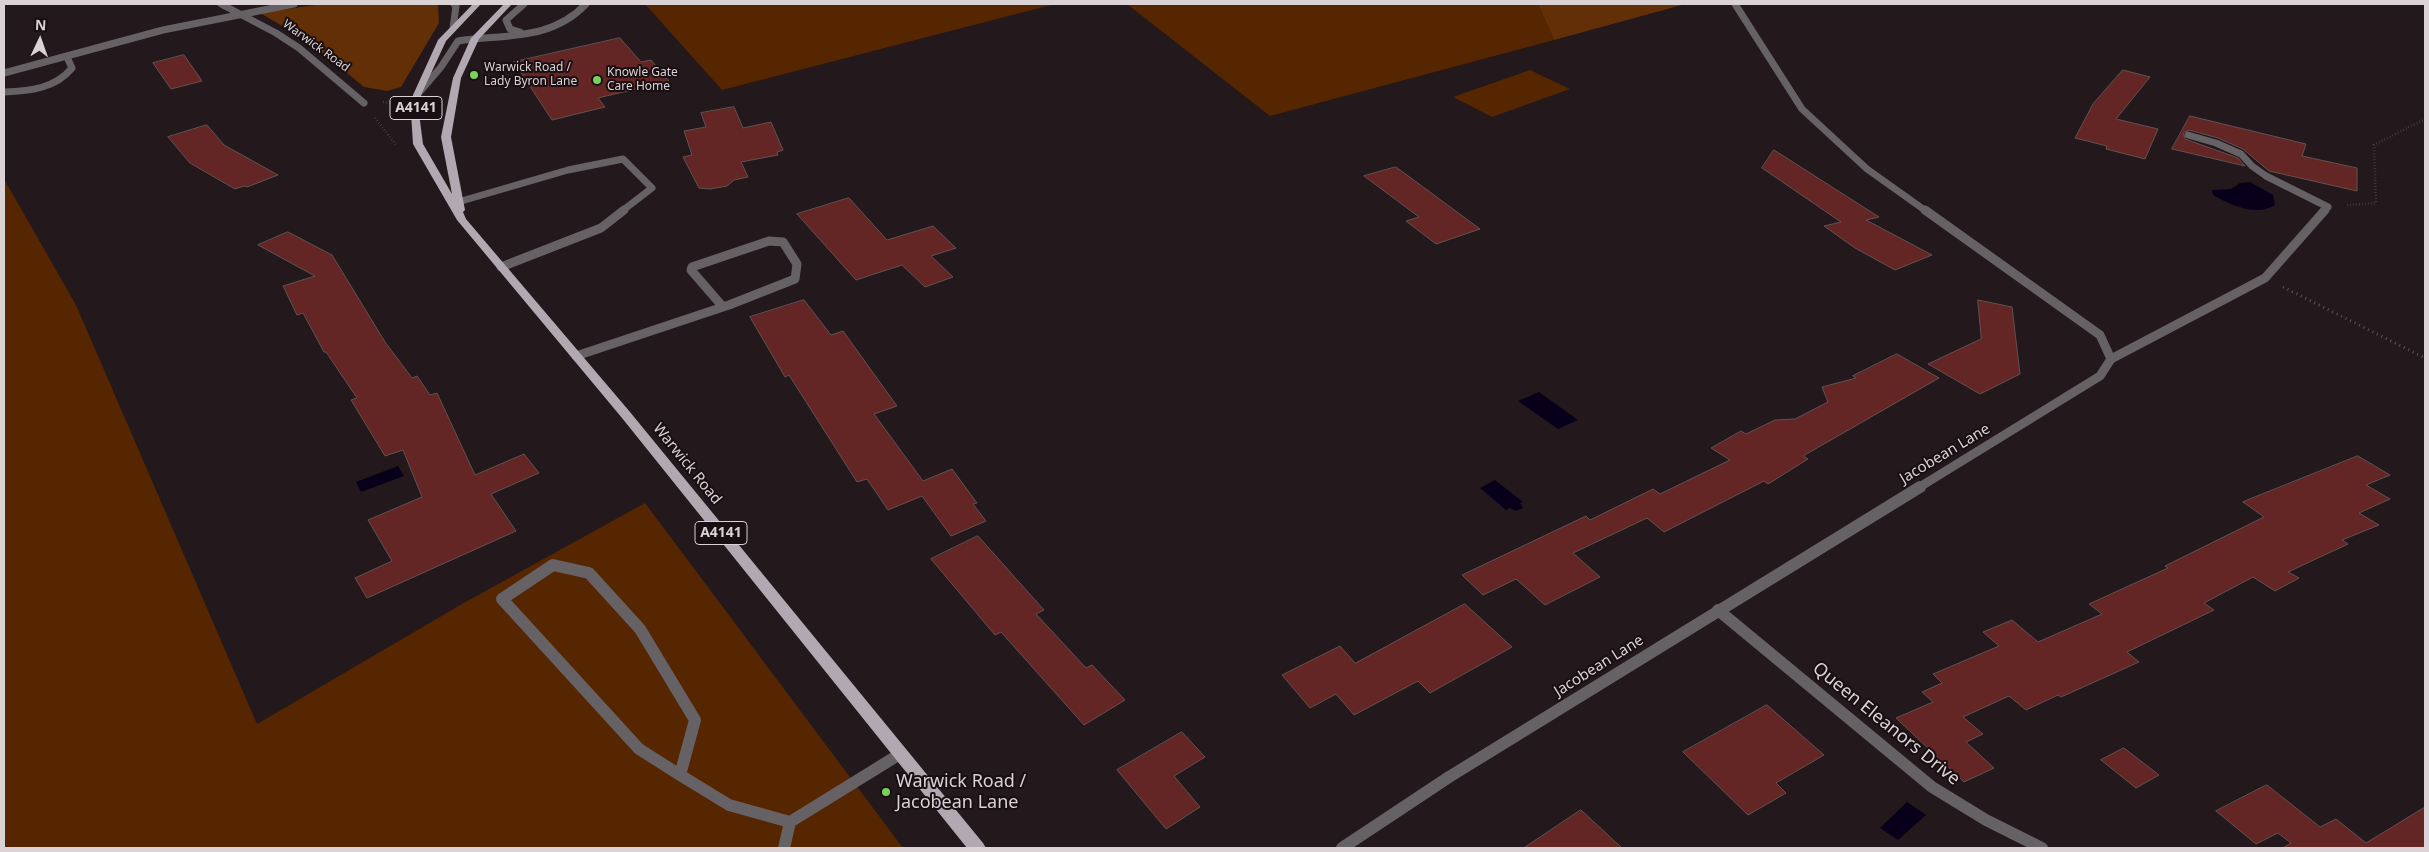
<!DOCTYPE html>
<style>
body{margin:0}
#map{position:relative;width:2429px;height:852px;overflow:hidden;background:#23181c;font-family:"Noto Sans",sans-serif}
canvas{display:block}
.frame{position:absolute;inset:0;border:5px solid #dad2d4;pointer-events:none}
.north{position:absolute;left:15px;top:15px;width:50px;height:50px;-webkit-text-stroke:4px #190f13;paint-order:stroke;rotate:3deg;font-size:14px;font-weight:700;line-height:20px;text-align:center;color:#dad2d4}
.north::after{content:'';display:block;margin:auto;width:18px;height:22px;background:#dad2d4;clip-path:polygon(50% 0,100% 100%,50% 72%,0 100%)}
</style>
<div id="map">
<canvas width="2429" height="852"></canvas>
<div class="frame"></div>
<div class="north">N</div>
</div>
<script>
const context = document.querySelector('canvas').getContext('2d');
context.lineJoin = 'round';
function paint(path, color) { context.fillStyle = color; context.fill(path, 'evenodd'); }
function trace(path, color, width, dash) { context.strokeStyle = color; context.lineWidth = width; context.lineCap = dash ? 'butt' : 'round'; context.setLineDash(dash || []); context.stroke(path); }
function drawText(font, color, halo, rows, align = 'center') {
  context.font = font + ' "Noto Sans",sans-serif'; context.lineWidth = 4; context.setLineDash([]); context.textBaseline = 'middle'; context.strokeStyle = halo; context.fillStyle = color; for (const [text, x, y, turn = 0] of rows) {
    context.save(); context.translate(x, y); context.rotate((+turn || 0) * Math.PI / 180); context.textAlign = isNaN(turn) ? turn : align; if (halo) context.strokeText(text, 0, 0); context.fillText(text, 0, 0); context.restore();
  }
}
paint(new Path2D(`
 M 645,4 L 1055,4 L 722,90 Z
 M 1127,4 L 1538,4 L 1554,40 L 1270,116 Z
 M 1530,70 L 1570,89 L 1492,117 L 1453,97 Z
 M 4,179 L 76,305 L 257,724 L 462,604 L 645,503 L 903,848 L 4,848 Z`), '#552600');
paint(new Path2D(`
 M 322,4 L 438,4 L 439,23 L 401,87 L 387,91 L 364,87 L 308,41 L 260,13 Z
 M 1538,4 L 1721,4 L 1682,5 L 1554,40 Z`), '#622f06');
paint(new Path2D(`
 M 2250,182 L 2273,195 L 2275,205 C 2257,217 2230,205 2213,195 L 2212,190 L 2231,189 L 2240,183 Z
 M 1539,392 L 1578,420 L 1558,429 L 1518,401 Z
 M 398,466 L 404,476 L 361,492 L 356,482 Z
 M 1495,480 L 1523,502 L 1520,503 L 1523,508 L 1516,511 L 1510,508 L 1506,510 L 1480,488 Z
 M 1907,802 L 1926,815 L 1898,840 L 1880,828 Z`), '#08001a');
const building = new Path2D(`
 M 620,38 L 641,62 L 651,60 L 669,81 L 598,98 L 605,107 L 552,120 L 514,62 Z
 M 184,55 L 202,81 L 171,89 L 153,63 Z
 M 2123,70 L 2150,77 L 2116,119 L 2158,129 L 2145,159 L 2106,149 L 2107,146 L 2075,138 L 2093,104 Z
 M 734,107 L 743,128 L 771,122 L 783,150 L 777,152 L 778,155 L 741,162 L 748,177 L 734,180 L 727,186 L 710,189 L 699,188 L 683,157 L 692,155 L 684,131 L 706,127 L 701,113 Z
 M 2190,116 L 2306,144 L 2302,156 L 2357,168 L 2357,191 L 2269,171 L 2243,149 L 2218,138 L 2189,130 L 2183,133 L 2185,139 L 2238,158 L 2245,166 L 2172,149 Z
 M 207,125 L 224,145 L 278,175 L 247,187 L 244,186 L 235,189 L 190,163 L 168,137 Z
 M 1774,150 L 1879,217 L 1866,220 L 1932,255 L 1895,270 L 1855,248 L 1824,226 L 1841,222 L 1762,168 Z
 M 1396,167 L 1480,229 L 1436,244 L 1406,221 L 1419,217 L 1364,176 Z
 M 849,198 L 887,240 L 933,226 L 956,248 L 931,256 L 953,277 L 925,287 L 902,265 L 856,280 L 797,214 Z
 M 288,232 L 332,255 L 385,342 L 412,378 L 417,376 L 430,395 L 437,393 L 475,475 L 524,454 L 539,473 L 491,494 L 516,531 L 367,598 L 355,578 L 392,561 L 368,520 L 422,497 L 403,450 L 385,456 L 351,400 L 357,398 L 326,352 L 324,352 L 303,313 L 297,315 L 283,286 L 315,276 L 258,245 Z
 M 804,300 L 831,335 L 843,331 L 897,406 L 874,414 L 923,481 L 952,469 L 977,503 L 973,504 L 986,521 L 951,536 L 922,496 L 888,510 L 867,479 L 857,482 L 789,375 L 785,377 L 750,317 Z
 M 1978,300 L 2012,307 L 2020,374 L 1980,394 L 1928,364 L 1981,339 Z
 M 1897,354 L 1939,378 L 1803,456 L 1808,459 L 1768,484 L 1764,481 L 1664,532 L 1647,518 L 1573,553 L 1600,577 L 1545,605 L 1516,579 L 1483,595 L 1462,575 L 1586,516 L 1590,520 L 1653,489 L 1660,494 L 1730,460 L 1711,448 L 1741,431 L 1746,434 L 1775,420 L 1795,419 L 1828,402 L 1822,387 L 1856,378 L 1853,376 Z
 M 2358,456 L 2390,475 L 2366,485 L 2390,499 L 2359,513 L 2379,525 L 2342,540 L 2348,544 L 2288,572 L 2299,578 L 2275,591 L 2253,577 L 2204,603 L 2214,610 L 2127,652 L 2139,662 L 2061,697 L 2058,695 L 2026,710 L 2009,696 L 1963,717 L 1983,734 L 1966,742 L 1994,768 L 1964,782 L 1896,718 L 1933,702 L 1922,692 L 1942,683 L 1933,674 L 1999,646 L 1983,632 L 2012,620 L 2038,642 L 2102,614 L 2089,604 L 2168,568 L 2165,566 L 2264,517 L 2243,502 Z
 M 978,536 L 1044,610 L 1036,614 L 1086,668 L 1092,665 L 1125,700 L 1084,725 L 1001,632 L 995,635 L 931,559 Z
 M 1465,604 L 1512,647 L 1430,693 L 1418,681 L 1354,715 L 1336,694 L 1310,708 L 1282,675 L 1340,646 L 1355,663 Z
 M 1767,705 L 1824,755 L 1776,783 L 1786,793 L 1748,815 L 1683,752 Z
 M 1182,732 L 1205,757 L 1174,776 L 1200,807 L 1166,829 L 1117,770 Z
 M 2124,748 L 2159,775 L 2136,788 L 2101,760 Z
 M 2267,785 L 2320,827 L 2336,819 L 2366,843 L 2425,807 L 2425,848 L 2283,848 L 2291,843 L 2278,833 L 2256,844 L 2216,811 Z
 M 1581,810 L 1622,848 L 1524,848 Z`);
paint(building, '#632625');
trace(building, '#615251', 1);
trace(new Path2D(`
 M 383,102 L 396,103
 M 375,118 L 397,146
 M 2347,205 L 2376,203 L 2374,145 L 2425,119`), '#5e5457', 2.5, [0.5, 2.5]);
trace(new Path2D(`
 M 2283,287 L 2425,358`), '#5e5457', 3, [1, 4]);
trace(new Path2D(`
 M 520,32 L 510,29 L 506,20 L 524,4
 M 4,92 C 29,91 55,89 72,68 L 67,57
 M 418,94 L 441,67 L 458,41 C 505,34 551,41 586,4
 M 2188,135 L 2216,143 L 2241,154 L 2252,166 L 2266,176 L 2328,207 L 2324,211
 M 458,202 L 568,170 L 623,159 L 652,188 L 622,211`), '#656165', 7);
trace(new Path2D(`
 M 501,267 L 601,228 L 624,210
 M 576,356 L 729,305 L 795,279 L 797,264 L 783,242 L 769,241 L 692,267 L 691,270 L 723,307
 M 2111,359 L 2265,278 L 2325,210`), '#656165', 9);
trace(new Path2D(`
 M 553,565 L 589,573 L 640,629 L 695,720 L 680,775 L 639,749 L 502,599 Z
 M 680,775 L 729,805 L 790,822
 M 784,848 L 790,822 L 900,754`), '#656165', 12);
trace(new Path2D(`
 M 221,4 L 276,33 L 299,48 L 364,103`), '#656165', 7);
trace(new Path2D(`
 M 1718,610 L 1932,787 L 1986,820 L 2042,848`), '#656165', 12);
trace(new Path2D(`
 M 1735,4 L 1802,109 L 1867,169 L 1926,211
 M 453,28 L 456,6 L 454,4
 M 4,73 L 163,30 L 294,4`), '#656165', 7);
trace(new Path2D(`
 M 1918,488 L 2100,376 L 2111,359 L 2100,335 L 1925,210`), '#656165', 9);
trace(new Path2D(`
 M 1342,848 L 1449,777 L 1920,487`), '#656165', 12);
paint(new Path2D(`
 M 473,4 L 481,4 L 446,41 L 421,95 L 419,113 L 423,144 L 452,194 L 441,137 L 453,78 L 471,38 L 504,4 L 512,4 L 479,39 L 461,78 L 451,137 L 465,210 L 463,212 L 466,219 L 630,412 L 983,843 L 986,848 L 967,848 L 622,418 L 457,220 L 413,144 L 411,113 L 413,95 L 438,40 Z`), '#b1a8b1');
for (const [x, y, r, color] of [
 [474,75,5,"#78d259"],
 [597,80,5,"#78d259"],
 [886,792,5,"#78d259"]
]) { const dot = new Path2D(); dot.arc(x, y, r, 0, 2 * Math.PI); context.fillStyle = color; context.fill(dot); trace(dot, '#190f13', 2); }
drawText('12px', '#dad2d4', '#190f13', [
 ["Warwick Road",316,46,36]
]);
drawText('12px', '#dad2d4', '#190f13', [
 ["Warwick Road /",484,68],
 ["Lady Byron Lane",484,82],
 ["Knowle Gate",607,73],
 ["Care Home",607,87]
], 'left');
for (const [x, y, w] of [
 [416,108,52],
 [721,533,52]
]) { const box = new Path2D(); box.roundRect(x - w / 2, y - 11.5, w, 23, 4); context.fillStyle = '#190f13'; context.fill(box); trace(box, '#dad2d4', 1); }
drawText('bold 14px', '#dad2d4', null, [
 ["A4141",416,108],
 ["A4141",721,533]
]);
drawText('15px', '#dad2d4', '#190f13', [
 ["Jacobean Lane",1945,454,-31],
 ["Warwick Road",687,464,51],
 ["Jacobean Lane",1599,666,-32]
]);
drawText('18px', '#dad2d4', '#190f13', [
 ["Queen Eleanors Drive",1886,724,39]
]);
drawText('18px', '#dad2d4', '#190f13', [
 ["Warwick Road /",896,782],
 ["Jacobean Lane",896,803]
], 'left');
</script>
